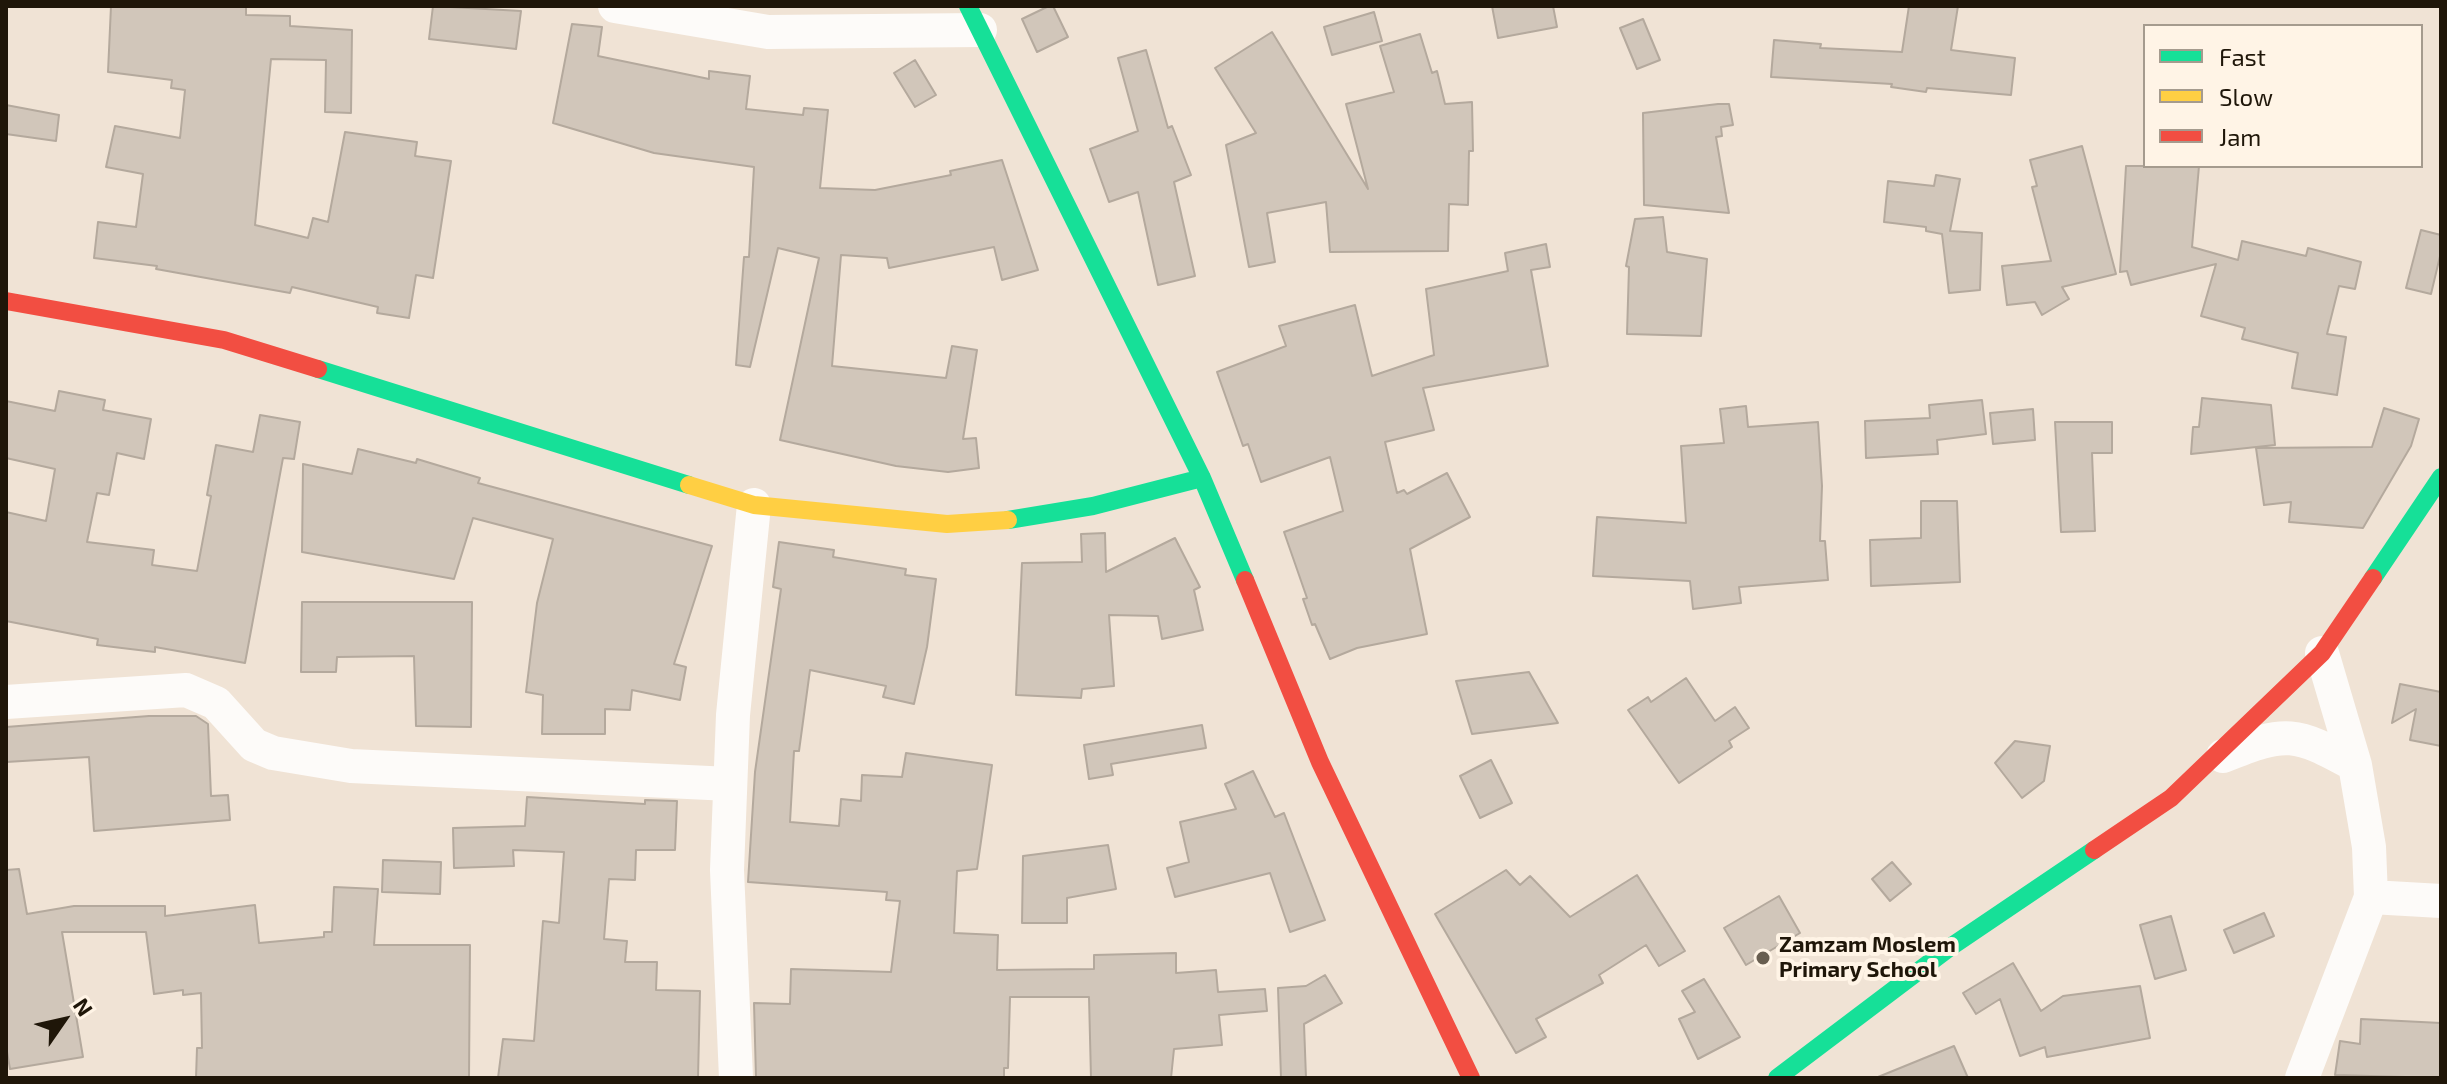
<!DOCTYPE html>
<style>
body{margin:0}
#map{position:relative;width:2447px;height:1084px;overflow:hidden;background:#f0e3d5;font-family:"Exo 2",sans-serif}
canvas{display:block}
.frame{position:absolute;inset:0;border:8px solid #1f1609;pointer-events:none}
.legend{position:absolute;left:2143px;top:24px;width:280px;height:144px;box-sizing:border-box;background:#fff4e6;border:2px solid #a59b8e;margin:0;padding:10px 14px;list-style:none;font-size:24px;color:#1f1609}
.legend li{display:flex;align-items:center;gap:16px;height:40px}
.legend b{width:40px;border:2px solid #a59b8e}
.north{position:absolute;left:24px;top:980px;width:80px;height:80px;-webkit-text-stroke:6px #fff4e6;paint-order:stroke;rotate:56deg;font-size:22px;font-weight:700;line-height:32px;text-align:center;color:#1f1609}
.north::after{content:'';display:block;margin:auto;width:28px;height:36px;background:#1f1609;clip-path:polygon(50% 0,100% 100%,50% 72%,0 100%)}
</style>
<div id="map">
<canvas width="2447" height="1084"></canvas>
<div class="frame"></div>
<ul class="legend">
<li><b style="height:10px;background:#16e098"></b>Fast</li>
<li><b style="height:10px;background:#ffcf43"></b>Slow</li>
<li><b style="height:10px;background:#f24e42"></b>Jam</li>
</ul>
<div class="north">N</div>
</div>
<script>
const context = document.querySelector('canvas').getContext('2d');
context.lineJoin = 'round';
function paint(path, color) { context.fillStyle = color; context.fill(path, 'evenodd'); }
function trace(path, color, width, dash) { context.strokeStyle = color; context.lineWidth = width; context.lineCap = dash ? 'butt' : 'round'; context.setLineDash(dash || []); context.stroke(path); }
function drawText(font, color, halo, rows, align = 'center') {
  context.font = font + ' "Exo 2",sans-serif'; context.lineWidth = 8; context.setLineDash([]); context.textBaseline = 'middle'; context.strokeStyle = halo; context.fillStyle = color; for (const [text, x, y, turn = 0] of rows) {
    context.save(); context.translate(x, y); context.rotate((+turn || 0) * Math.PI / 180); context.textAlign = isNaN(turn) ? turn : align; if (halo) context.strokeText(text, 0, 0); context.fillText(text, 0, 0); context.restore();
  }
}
const building = new Path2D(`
 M 111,6 L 246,6 L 246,15 L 290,16 L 290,26 L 352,30 L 351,113 L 325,112 L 326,60 L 271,59 L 255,225 L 308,238 L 313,218 L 328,222 L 345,132 L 417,142 L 415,156 L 451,161 L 433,278 L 416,275 L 409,318 L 377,313 L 378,307 L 292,287 L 290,293 L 156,269 L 157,266 L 94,258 L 98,222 L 136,227 L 143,174 L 106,167 L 115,126 L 180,138 L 185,90 L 171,88 L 172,80 L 108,72 Z
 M 433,6 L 521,11 L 516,49 L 429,39 Z
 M 1049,6 L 1053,6 L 1068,37 L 1037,52 L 1022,19 Z
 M 1492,6 L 1553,6 L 1557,27 L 1498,38 Z
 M 1909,6 L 1958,6 L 1951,50 L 2015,58 L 2011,95 L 1927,88 L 1926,92 L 1891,87 L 1892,84 L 1771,77 L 1774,40 L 1821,44 L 1820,48 L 1902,52 Z
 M 1374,12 L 1382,41 L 1332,55 L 1324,27 Z
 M 1643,19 L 1660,60 L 1637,69 L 1620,28 Z
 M 572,24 L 602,27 L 598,56 L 709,79 L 709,71 L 750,76 L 746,109 L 803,115 L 804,108 L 828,110 L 820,188 L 875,190 L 951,175 L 950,171 L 1002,160 L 1038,270 L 1002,280 L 994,247 L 889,268 L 887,258 L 841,255 L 832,366 L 946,378 L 952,346 L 977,350 L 963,439 L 976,438 L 979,468 L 948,472 L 896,466 L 780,440 L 819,258 L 778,248 L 750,367 L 736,365 L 744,257 L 749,257 L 754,167 L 654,153 L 553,123 Z
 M 1272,32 L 1368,189 L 1346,104 L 1394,92 L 1380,46 L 1420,34 L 1432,73 L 1437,71 L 1445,104 L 1472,102 L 1473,151 L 1469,151 L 1468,205 L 1449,204 L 1448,251 L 1330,252 L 1326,202 L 1267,213 L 1275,262 L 1249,267 L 1226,145 L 1256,133 L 1215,68 Z
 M 1146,50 L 1168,128 L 1172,126 L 1191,175 L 1174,182 L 1195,276 L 1158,285 L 1138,192 L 1109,202 L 1090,149 L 1138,131 L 1118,58 Z
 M 915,60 L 936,95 L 915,107 L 894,73 Z
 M 1718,104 L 1729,104 L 1733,125 L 1721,127 L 1722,136 L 1716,137 L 1729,213 L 1644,205 L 1643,113 Z
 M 6,105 L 59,115 L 56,141 L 6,134 Z
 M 2082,146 L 2116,274 L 2062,287 L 2069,299 L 2042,315 L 2035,302 L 2007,305 L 2002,266 L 2051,261 L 2032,187 L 2037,186 L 2030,160 Z
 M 2126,166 L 2199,166 L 2192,247 L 2238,260 L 2242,241 L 2306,256 L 2308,248 L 2361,262 L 2355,289 L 2339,286 L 2327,334 L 2346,337 L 2337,395 L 2292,388 L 2298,353 L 2242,339 L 2245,328 L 2201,316 L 2216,264 L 2131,285 L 2127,271 L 2120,272 Z
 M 1936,175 L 1960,179 L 1950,231 L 1982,233 L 1980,290 L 1949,293 L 1942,234 L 1926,231 L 1926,227 L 1884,222 L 1888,181 L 1934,186 Z
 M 1663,217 L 1667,252 L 1707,259 L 1701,336 L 1627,334 L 1629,267 L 1626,266 L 1635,219 Z
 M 2421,230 L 2441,235 L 2441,252 L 2431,294 L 2406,288 Z
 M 1546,244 L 1550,267 L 1531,270 L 1548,366 L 1423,388 L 1434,430 L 1385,442 L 1397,493 L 1404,490 L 1407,494 L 1447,473 L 1470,517 L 1410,549 L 1427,634 L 1357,648 L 1330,659 L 1315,624 L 1312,625 L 1303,599 L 1307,598 L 1284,532 L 1343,511 L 1330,457 L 1261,482 L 1248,444 L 1243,446 L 1217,372 L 1286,346 L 1279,326 L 1355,305 L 1372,376 L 1434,355 L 1426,289 L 1508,271 L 1505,253 Z
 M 59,391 L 105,400 L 103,410 L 151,419 L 144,459 L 117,453 L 109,495 L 97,493 L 87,542 L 154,550 L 152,565 L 197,571 L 211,496 L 207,495 L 216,445 L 253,452 L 260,415 L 300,422 L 294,459 L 283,458 L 245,663 L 155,647 L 155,652 L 97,645 L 98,639 L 6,621 L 6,512 L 46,521 L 55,469 L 6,458 L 6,401 L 55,411 Z
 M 2202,398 L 2271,405 L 2275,445 L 2191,454 L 2193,427 L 2199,427 Z
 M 1982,400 L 1986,434 L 1937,440 L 1938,454 L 1866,458 L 1865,421 L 1930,418 L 1929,405 Z
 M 1746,406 L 1748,427 L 1818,422 L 1822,486 L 1820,541 L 1825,541 L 1828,580 L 1739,587 L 1741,603 L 1693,609 L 1690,581 L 1593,576 L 1597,517 L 1686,523 L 1681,446 L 1724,443 L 1720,409 Z
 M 2384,408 L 2419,419 L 2411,446 L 2363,528 L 2289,522 L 2291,502 L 2264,505 L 2256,448 L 2372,447 Z
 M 2033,409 L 2035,440 L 1993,444 L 1990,413 Z
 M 2055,422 L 2112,422 L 2112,453 L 2092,453 L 2095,531 L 2061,532 Z
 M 358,449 L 416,463 L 417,459 L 480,478 L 478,483 L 712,546 L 674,664 L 686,667 L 680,700 L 632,690 L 630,710 L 605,709 L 605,734 L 542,734 L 543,695 L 526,692 L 537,603 L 553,539 L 473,518 L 454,579 L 302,552 L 303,464 L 352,474 Z
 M 1921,501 L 1957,501 L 1960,582 L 1871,586 L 1870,540 L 1921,538 Z
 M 1105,533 L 1106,572 L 1175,538 L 1200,587 L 1194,590 L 1203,630 L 1162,639 L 1158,616 L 1109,615 L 1114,686 L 1082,689 L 1081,698 L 1016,695 L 1022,563 L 1082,562 L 1081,534 Z
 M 779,542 L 834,550 L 833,557 L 906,569 L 905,575 L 936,579 L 927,647 L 914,704 L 883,697 L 886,686 L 810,670 L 799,751 L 794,751 L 790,822 L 839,826 L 841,799 L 861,801 L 862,775 L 902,777 L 906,753 L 992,765 L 977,869 L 957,871 L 954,933 L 998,935 L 997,970 L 1094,969 L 1094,955 L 1176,953 L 1176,973 L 1216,970 L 1218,992 L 1265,989 L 1267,1011 L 1219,1015 L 1222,1045 L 1174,1049 L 1171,1078 L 1091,1078 L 1089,997 L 1010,997 L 1008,1068 L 1004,1068 L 1004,1078 L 756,1078 L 754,1003 L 790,1004 L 791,969 L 891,972 L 900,901 L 886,900 L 887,892 L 748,882 L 755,772 L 781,589 L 773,587 Z
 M 302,602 L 472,602 L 471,727 L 416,726 L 414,656 L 337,657 L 336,672 L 301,672 Z
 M 1529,672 L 1558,723 L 1472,734 L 1456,681 Z
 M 1686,678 L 1715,721 L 1735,707 L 1749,728 L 1729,741 L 1732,747 L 1679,783 L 1628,710 L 1648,697 L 1651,702 Z
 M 2400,684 L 2441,692 L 2441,746 L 2410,740 L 2416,709 L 2392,723 Z
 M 149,716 L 196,716 L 208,724 L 211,796 L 228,795 L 230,820 L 94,831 L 89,757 L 6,762 L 6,727 Z
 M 1202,725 L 1206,748 L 1111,764 L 1113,775 L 1089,779 L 1084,745 Z
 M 2015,741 L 2050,746 L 2044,781 L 2022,798 L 1995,763 Z
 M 1491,760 L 1512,803 L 1480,818 L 1460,776 Z
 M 1253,771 L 1275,817 L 1284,813 L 1325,920 L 1290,932 L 1270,873 L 1175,897 L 1167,868 L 1189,862 L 1180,822 L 1236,809 L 1225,784 Z
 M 527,797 L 645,804 L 645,800 L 677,801 L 675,850 L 636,850 L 635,880 L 609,879 L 604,939 L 627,941 L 625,962 L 657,962 L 656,990 L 700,991 L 698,1078 L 498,1078 L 503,1039 L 534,1041 L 543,921 L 559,923 L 564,852 L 513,850 L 514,866 L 454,868 L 453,828 L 525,826 Z
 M 1108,845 L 1116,889 L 1067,898 L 1067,923 L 1022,923 L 1023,856 Z
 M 383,860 L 441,862 L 440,894 L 382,892 Z
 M 1892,862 L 1911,884 L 1890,901 L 1872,879 Z
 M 19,869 L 27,914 L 74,906 L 165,906 L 165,916 L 255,905 L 259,943 L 324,937 L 324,932 L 332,932 L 334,887 L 378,889 L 374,945 L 470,945 L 469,1078 L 196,1078 L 197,1048 L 202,1048 L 201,993 L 183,995 L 183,990 L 154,994 L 146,932 L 62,932 L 83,1057 L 10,1069 L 6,1046 L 6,870 Z
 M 1506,870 L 1520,885 L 1530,876 L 1570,917 L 1637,875 L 1685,951 L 1659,966 L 1646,945 L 1599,975 L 1603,983 L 1536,1019 L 1546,1037 L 1516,1053 L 1435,914 Z
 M 1779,896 L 1800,933 L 1746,965 L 1724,928 Z
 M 2264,913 L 2274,936 L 2234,953 L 2224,930 Z
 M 2171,916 L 2186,970 L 2155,979 L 2140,925 Z
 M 2013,963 L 2041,1011 L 2063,996 L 2140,986 L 2150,1038 L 2047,1057 L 2045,1047 L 2020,1056 L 2000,999 L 1976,1014 L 1963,993 Z
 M 1325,975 L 1342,1003 L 1304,1024 L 1306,1078 L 1281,1078 L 1278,988 L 1306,986 Z
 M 1704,979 L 1740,1037 L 1698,1059 L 1679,1019 L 1695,1012 L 1682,991 Z
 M 2361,1019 L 2441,1023 L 2441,1078 L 2335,1075 L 2340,1041 L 2360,1044 Z
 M 1954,1046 L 1968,1078 L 1878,1078 L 1878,1077 Z`);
paint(building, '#d1c6ba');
trace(building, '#b4a99d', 2);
trace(new Path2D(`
 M 615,6 L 768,32 L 980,30
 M 6,702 L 186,690 L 216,703 L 254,745 L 273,753 L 351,766 L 730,784
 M 2223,756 C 2287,730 2295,732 2355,765
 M 2371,897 L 2441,901
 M 736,1078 L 727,870 L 733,715 L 754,505
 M 2302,1078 L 2371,897 L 2369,847 L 2355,765 L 2322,653`), '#fdfbf9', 34);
trace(new Path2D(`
 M 968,6 L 1202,478 L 1245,580
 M 318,369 L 689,485
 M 1008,520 L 1093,506 L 1202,478
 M 2373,578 L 2441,477
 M 1777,1078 L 1949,948 L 2094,850`), '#16e098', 18);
trace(new Path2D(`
 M 689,485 L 754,505 L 947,524 L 1008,520`), '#ffcf43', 18);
trace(new Path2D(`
 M 6,301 L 224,340 L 318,369
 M 1245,580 L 1320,762 L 1471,1078
 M 2094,850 L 2171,798 L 2322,653 L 2373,578`), '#f24e42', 18);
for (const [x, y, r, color] of [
 [1763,958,8,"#685e50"]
]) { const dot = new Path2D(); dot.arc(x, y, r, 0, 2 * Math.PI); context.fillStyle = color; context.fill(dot); trace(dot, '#fff4e6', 3); }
drawText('bold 22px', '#1f1609', '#fff4e6', [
 ["Zamzam Moslem",1779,945],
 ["Primary School",1779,970]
], 'left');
</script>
